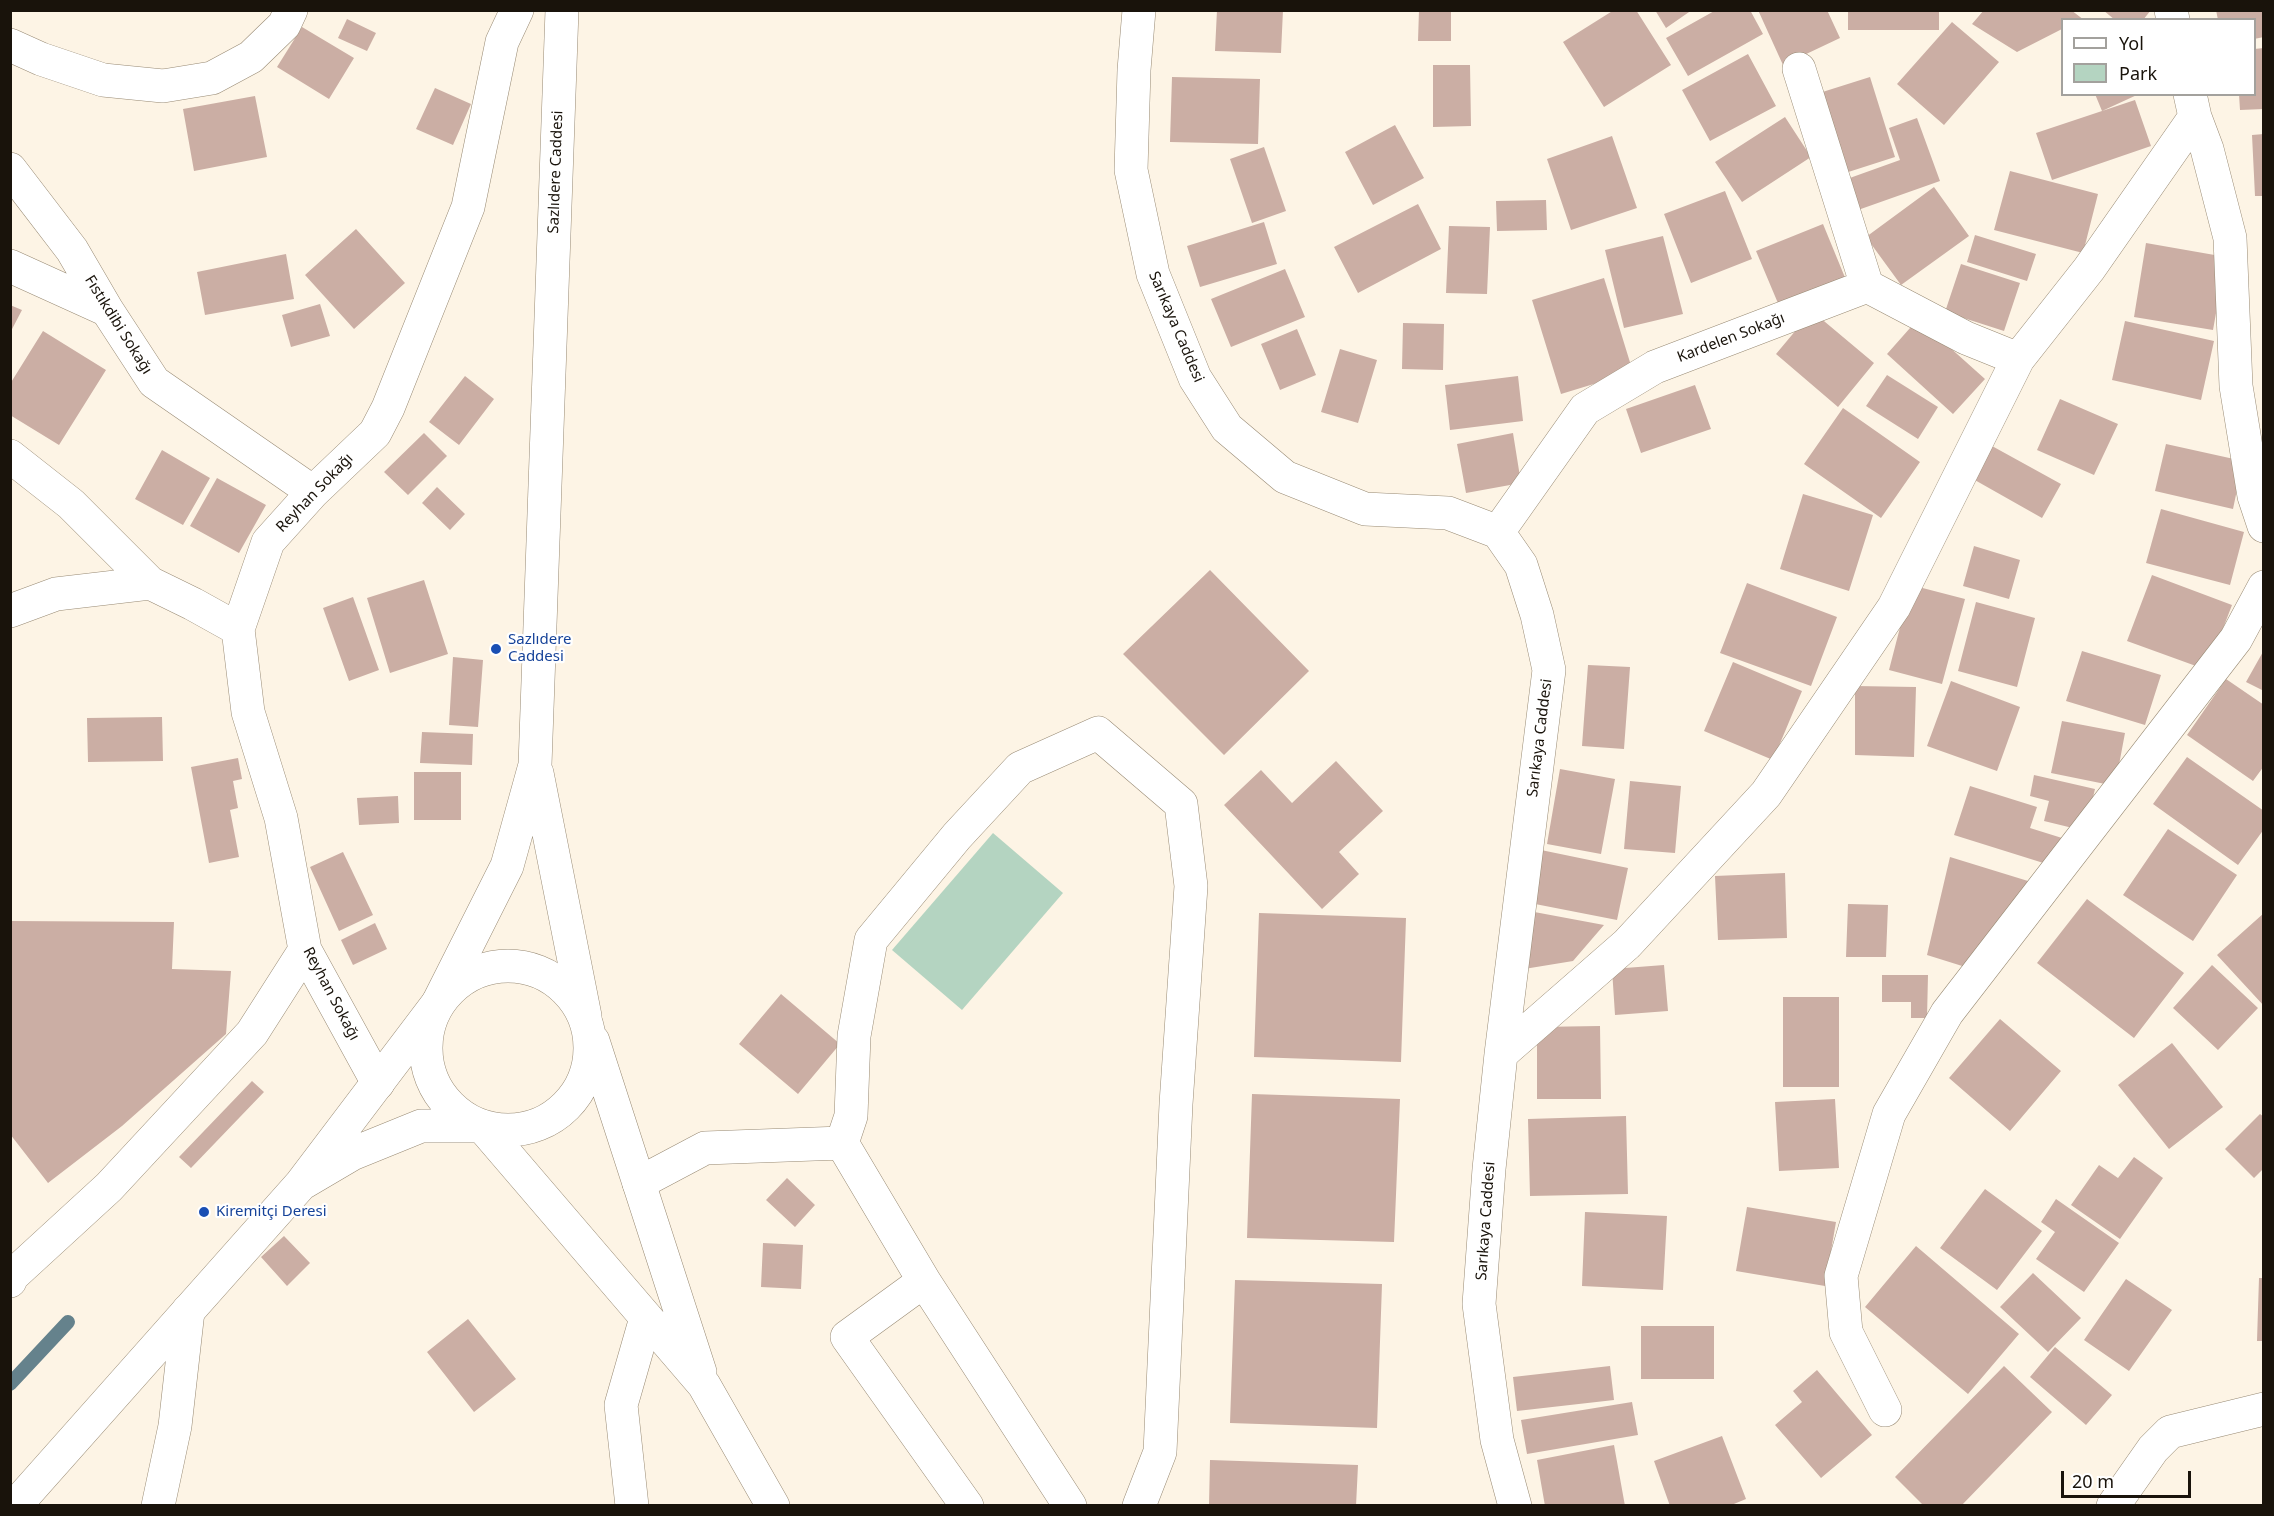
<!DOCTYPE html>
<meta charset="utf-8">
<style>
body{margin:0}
#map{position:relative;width:2274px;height:1516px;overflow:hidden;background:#fdf4e5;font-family:"Noto Sans",sans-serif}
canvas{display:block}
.frame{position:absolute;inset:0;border:12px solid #19130b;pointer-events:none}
.legend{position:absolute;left:2061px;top:18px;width:195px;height:78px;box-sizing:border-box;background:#fff;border:2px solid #a3a19d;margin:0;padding:8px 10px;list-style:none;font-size:18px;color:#19130b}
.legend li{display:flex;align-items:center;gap:12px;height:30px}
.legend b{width:30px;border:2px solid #a3a19d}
.scale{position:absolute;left:2061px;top:1471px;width:130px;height:27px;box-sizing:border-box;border:3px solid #19130b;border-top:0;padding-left:8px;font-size:18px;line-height:21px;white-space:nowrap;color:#19130b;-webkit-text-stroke:4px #fff;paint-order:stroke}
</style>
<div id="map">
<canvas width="2274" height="1516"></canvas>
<div class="frame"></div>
<ul class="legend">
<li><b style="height:8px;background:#fff"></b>Yol</li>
<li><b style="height:16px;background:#b4d4c1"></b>Park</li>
</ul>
<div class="scale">20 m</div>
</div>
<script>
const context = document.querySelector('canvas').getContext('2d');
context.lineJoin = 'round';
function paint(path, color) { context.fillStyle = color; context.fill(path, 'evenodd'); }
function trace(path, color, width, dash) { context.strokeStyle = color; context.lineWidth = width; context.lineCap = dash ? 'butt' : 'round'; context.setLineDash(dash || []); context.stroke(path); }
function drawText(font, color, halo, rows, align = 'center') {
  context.font = font + ' "Noto Sans",sans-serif'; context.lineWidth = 4.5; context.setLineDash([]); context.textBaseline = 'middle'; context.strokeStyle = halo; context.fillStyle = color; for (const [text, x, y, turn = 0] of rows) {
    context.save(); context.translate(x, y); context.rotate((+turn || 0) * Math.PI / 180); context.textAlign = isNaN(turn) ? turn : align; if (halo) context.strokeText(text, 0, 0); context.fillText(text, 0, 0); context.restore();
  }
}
paint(new Path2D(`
 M 993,833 L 1063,893 L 962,1010 L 892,950 Z`), '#b4d4c1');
trace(new Path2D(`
 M 10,1384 L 68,1322`), '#65828c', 14);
paint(new Path2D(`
 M 1217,10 L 1283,10 L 1281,53 L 1215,51 Z
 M 1419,10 L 1451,10 L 1451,41 L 1418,41 Z
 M 1614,10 L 1636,10 L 1671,65 L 1604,107 L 1563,42 Z
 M 1655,10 L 1692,10 L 1666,28 Z
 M 1716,10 L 1750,10 L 1763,34 L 1688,76 L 1666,38 Z
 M 1758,10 L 1827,10 L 1840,38 L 1783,65 Z
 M 1848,10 L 1939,10 L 1939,30 L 1848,30 Z
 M 1984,10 L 2071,10 L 2084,20 L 2062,20 L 2062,29 L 2017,52 L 1972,24 Z
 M 2103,10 L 2151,10 L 2143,20 L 2115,20 Z
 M 2216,10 L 2264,10 L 2264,37 L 2254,39 L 2254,20 L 2218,20 Z
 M 347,19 L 376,33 L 367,51 L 338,38 Z
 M 1952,22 L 1999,62 L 1944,125 L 1897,84 Z
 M 302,27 L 354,58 L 329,99 L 277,67 Z
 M 2264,48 L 2264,109 L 2240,110 L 2239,94 L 2254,94 L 2254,49 Z
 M 1748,54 L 1776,106 L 1710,141 L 1682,90 Z
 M 1433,65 L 1470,65 L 1471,126 L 1433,127 Z
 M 1172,77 L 1260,79 L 1258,144 L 1170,142 Z
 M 1870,77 L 1895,157 L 1839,175 L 1813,95 Z
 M 435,88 L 471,104 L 453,145 L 416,129 Z
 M 2095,94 L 2139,94 L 2102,111 Z
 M 255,96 L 267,157 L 194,171 L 183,109 Z
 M 2135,100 L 2151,146 L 2052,180 L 2036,133 Z
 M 1785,117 L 1811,157 L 1742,202 L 1715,162 Z
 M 1917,118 L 1940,181 L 1858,210 L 1847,179 L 1900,160 L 1889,128 Z
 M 1395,125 L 1424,178 L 1373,205 L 1345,152 Z
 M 2264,134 L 2264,196 L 2255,196 L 2252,135 Z
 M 1612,136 L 1637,208 L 1571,230 L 1547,159 Z
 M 1264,147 L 1286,211 L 1252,223 L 1230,159 Z
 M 2010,171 L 2098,194 L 2083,253 L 1994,230 Z
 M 1934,187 L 1969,236 L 1901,285 L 1866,237 Z
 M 1725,191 L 1752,259 L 1691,283 L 1664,214 Z
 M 1546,200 L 1547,230 L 1497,231 L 1496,201 Z
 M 1418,204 L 1441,249 L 1358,293 L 1334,247 Z
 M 1264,222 L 1277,264 L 1200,287 L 1187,246 Z
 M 1823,224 L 1846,280 L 1780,308 L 1756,251 Z
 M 1449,226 L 1490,227 L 1487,294 L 1446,293 Z
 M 356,229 L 405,283 L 354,329 L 305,275 Z
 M 1975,235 L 2036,254 L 2027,281 L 1967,262 Z
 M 1663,236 L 1683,314 L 1624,328 L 1605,250 Z
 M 2146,243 L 2226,257 L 2213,330 L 2134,317 Z
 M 286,254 L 294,299 L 205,315 L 197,272 Z
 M 1961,264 L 2020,283 L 2004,331 L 1945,312 Z
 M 1285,269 L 1305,317 L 1231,347 L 1211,299 Z
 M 1604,278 L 1633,372 L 1561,394 L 1532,300 Z
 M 320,304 L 330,336 L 291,347 L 282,315 Z
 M 10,305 L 22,310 L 10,333 Z
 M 1812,311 L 1874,363 L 1838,407 L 1776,354 Z
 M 1918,319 L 1985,379 L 1953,414 L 1887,354 Z
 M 2125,321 L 2214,341 L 2201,400 L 2112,380 Z
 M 1403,323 L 1444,324 L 1443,370 L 1402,369 Z
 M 1297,329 L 1316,375 L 1280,390 L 1261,344 Z
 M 43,331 L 106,370 L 59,445 L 10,415 L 10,384 Z
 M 1340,349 L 1377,360 L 1358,423 L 1321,412 Z
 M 1887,375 L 1938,407 L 1918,439 L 1866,406 Z
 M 465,376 L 494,399 L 459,445 L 429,422 Z
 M 1518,376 L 1523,421 L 1450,430 L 1445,385 Z
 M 1695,385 L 1711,429 L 1641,453 L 1626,409 Z
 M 2060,399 L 2118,424 L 2094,475 L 2037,450 Z
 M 1843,408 L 1920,462 L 1881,518 L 1804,464 Z
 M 424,433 L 447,456 L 408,495 L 384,472 Z
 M 1513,433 L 1521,483 L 1466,493 L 1457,444 Z
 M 2166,444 L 2243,461 L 2233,509 L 2155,491 Z
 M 1992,446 L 2061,484 L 2042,518 L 1973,479 Z
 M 162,450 L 210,478 L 183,525 L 135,499 Z
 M 217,478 L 266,505 L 239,553 L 190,526 Z
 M 437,487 L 465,514 L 450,530 L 422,503 Z
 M 1803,494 L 1873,515 L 1849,591 L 1780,569 Z
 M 2161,509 L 2244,532 L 2230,585 L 2146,563 Z
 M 1974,546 L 2020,560 L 2009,599 L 1963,586 Z
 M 1210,570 L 1309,671 L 1224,755 L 1123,654 Z
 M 2152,575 L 2232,605 L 2207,670 L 2127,641 Z
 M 424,580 L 448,654 L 390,673 L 367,598 Z
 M 1747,583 L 1837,617 L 1811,686 L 1720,653 Z
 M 1911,585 L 1965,599 L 1942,684 L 1889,670 Z
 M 353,597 L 379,670 L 349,681 L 323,608 Z
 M 1976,602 L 2035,618 L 2017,687 L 1958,671 Z
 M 2264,650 L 2264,691 L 2246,682 Z
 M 2082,651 L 2161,675 L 2145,725 L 2066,701 Z
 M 453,657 L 483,660 L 478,727 L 449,725 Z
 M 1733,662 L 1802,691 L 1773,760 L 1704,731 Z
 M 1588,665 L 1630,667 L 1624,749 L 1582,746 Z
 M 2226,679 L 2264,705 L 2264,766 L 2253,781 L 2187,735 Z
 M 1951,681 L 2020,707 L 1997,771 L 1927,746 Z
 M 1855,686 L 1916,687 L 1914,757 L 1855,755 Z
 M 162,717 L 163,761 L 88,762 L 87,718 Z
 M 2062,721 L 2125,733 L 2115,786 L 2051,773 Z
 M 422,732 L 473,734 L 472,765 L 420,763 Z
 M 2187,757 L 2264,811 L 2264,829 L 2238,865 L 2153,804 Z
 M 238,758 L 242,779 L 233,781 L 238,808 L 230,810 L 239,857 L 209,863 L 191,767 Z
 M 1336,761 L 1383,811 L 1339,852 L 1359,874 L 1322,909 L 1224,805 L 1261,770 L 1292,803 Z
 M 1560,769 L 1615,779 L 1601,854 L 1547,844 Z
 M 414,772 L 461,772 L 461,820 L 414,820 Z
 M 2034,775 L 2095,789 L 2085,831 L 2044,821 L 2049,801 L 2030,796 Z
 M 1630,781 L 1681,786 L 1675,853 L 1624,849 Z
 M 1970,786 L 2037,807 L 2030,828 L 2062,838 L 2053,866 L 1954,835 Z
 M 398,796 L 399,823 L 359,825 L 357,798 Z
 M 2168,829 L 2237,875 L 2193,941 L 2123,895 Z
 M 1541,850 L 1628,868 L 1617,920 L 1530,903 Z
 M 343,852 L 373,915 L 339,931 L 310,867 Z
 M 1950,857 L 2028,881 L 1975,970 L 1927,955 Z
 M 1785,873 L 1787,938 L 1718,940 L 1715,876 Z
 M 2087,899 L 2184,973 L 2134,1038 L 2037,963 Z
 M 1848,904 L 1888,905 L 1886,957 L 1846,957 Z
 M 1529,911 L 1604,925 L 1573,961 L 1518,970 Z
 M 1259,913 L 1406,918 L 1401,1062 L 1254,1057 Z
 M 2264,913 L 2264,1006 L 2217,955 Z
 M 10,921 L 174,922 L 172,969 L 231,971 L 226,1034 L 122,1126 L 48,1183 L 10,1134 Z
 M 375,923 L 387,949 L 353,965 L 341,940 Z
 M 1664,965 L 1668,1011 L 1615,1015 L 1612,969 Z
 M 2212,965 L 2258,1008 L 2218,1050 L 2173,1008 Z
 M 1882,975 L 1928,975 L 1927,1018 L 1911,1018 L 1911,1002 L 1882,1002 Z
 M 781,994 L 840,1044 L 798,1094 L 739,1044 Z
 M 1783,997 L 1839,997 L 1839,1087 L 1783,1087 Z
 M 2000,1019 L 2061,1071 L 2010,1131 L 1949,1078 Z
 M 1600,1026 L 1601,1099 L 1537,1099 L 1537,1027 Z
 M 2172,1043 L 2223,1107 L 2169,1149 L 2118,1085 Z
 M 252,1081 L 264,1092 L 191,1168 L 179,1157 Z
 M 1252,1094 L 1400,1099 L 1394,1242 L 1247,1238 Z
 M 1835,1099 L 1839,1168 L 1779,1171 L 1775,1102 Z
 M 2260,1114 L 2264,1117 L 2264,1168 L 2254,1178 L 2225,1149 Z
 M 1626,1116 L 1628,1194 L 1530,1196 L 1528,1119 Z
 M 2134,1157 L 2163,1178 L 2120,1239 L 2071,1205 L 2099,1165 L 2118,1178 Z
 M 787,1178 L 815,1205 L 795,1227 L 766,1200 Z
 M 1985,1189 L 2042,1231 L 1997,1290 L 1940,1248 Z
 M 2056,1199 L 2119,1243 L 2084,1292 L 2036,1259 L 2055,1232 L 2041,1222 Z
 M 1747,1207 L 1836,1222 L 1825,1286 L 1736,1271 Z
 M 1585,1212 L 1667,1216 L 1663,1290 L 1582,1286 Z
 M 284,1236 L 310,1263 L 287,1286 L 261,1257 Z
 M 763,1243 L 803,1245 L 801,1289 L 761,1287 Z
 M 1916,1246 L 2019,1334 L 1968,1394 L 1865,1307 Z
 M 2033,1273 L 2081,1318 L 2048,1352 L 2000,1307 Z
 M 2259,1278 L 2264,1278 L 2264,1341 L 2257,1341 Z
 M 2126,1279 L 2172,1310 L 2129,1371 L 2084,1340 Z
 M 1235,1280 L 1382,1284 L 1377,1428 L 1230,1423 Z
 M 468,1319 L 516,1379 L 474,1412 L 427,1352 Z
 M 1641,1326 L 1714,1326 L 1714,1379 L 1641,1379 Z
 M 2055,1347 L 2112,1395 L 2086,1425 L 2030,1377 Z
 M 1610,1366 L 1614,1400 L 1517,1411 L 1513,1377 Z
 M 2004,1366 L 2052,1412 L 1961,1506 L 1924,1506 L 1895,1477 Z
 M 1817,1370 L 1872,1435 L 1821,1478 L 1775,1425 L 1802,1402 L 1793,1391 Z
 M 1632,1402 L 1638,1435 L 1527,1454 L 1521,1420 Z
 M 1722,1436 L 1746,1499 L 1729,1506 L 1670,1506 L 1654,1461 Z
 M 1614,1445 L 1625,1506 L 1545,1506 L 1537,1460 Z
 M 1210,1460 L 1358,1465 L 1356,1506 L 1209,1506 Z`), '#cbaea4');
const minor = new Path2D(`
 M 1139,10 L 1134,70 L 1131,170 L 1153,274 L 1195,378 L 1227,428 L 1285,477 L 1365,509 L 1448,513 L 1498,532 L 1521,565 L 1537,615 L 1549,670 L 1501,1054 L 1489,1169 L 1479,1304 L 1497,1440 L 1515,1506
 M 2171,10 L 2173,20
 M 10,45 L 41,59 L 103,80 L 163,86 L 212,78 L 251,57 L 284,25 L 291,10
 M 1799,69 L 1867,286
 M 2190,94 L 2195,117 L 2207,149 L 2230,238 L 2236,386 L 2254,496 L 2264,526
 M 10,169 L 72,250 L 107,310 L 154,382 L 313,492
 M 10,266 L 107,310
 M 10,456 L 71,504 L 150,583
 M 1498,532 L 1585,409 L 1655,367 L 1867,286 L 1966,338 L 2018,359
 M 10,611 L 56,594 L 150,583 L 193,604 L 238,629
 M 537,773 L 585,1016
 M 438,1003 L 507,866 L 535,765 L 562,10
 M 1501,1054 L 1627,944 L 1766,794 L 1894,607 L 2018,359 L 2089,269 L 2195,117
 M 378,1083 L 305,950 L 281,818 L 248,712 L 238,629 L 268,542 L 313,492 L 375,433 L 388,408 L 468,207 L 502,42 L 517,10
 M 639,1183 L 705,1148 L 842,1143
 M 10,1281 L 12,1276 L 109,1187 L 252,1033 L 305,950
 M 924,1281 L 847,1337 L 967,1506
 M 1885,1410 L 1846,1332 L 1841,1276 L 1889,1114 L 1947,1013 L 2236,639 L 2264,587
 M 158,1506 L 175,1426 L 188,1311
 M 632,1506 L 621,1405 L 646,1318
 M 1070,1506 L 924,1281 L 842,1143 L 851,1116 L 854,1036 L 871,940 L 957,836 L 1020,768 L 1098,733 L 1181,804 L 1191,886 L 1176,1104 L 1160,1452 L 1139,1506
 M 2113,1506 L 2153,1449 L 2170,1432 L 2264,1409`);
const major = new Path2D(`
 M426 1048a82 82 0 1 1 164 0a82 82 0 1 1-164 0Z
 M 593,1041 L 700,1372
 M 301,1184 L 352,1154 L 421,1126 L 482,1126 L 704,1385 L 773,1506
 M 15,1506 L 301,1184 L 438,1003`);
trace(minor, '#988a74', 34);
trace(major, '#988a74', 34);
trace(minor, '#fff', 33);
trace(major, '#fff', 33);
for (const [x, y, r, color] of [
 [496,649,6,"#1a4fb4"],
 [204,1212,6,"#1a4fb4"]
]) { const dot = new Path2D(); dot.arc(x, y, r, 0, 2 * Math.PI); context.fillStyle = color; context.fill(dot); trace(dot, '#fff', 2); }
drawText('15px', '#19130b', '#fff', [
 ["Sazlıdere Caddesi",556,172,-88],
 ["Fıstıkdibi Sokağı",118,325,58],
 ["Sarıkaya Caddesi",1176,327,67],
 ["Kardelen Sokağı",1731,338,-21],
 ["Reyhan Sokağı",315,493,-46],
 ["Sarıkaya Caddesi",1540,738,-83],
 ["Reyhan Sokağı",331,994,62],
 ["Sarıkaya Caddesi",1486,1221,-86]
]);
drawText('15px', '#164399', '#fff', [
 ["Sazlıdere",508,640],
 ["Caddesi",508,657],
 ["Kiremitçi Deresi",216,1212]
], 'left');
</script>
